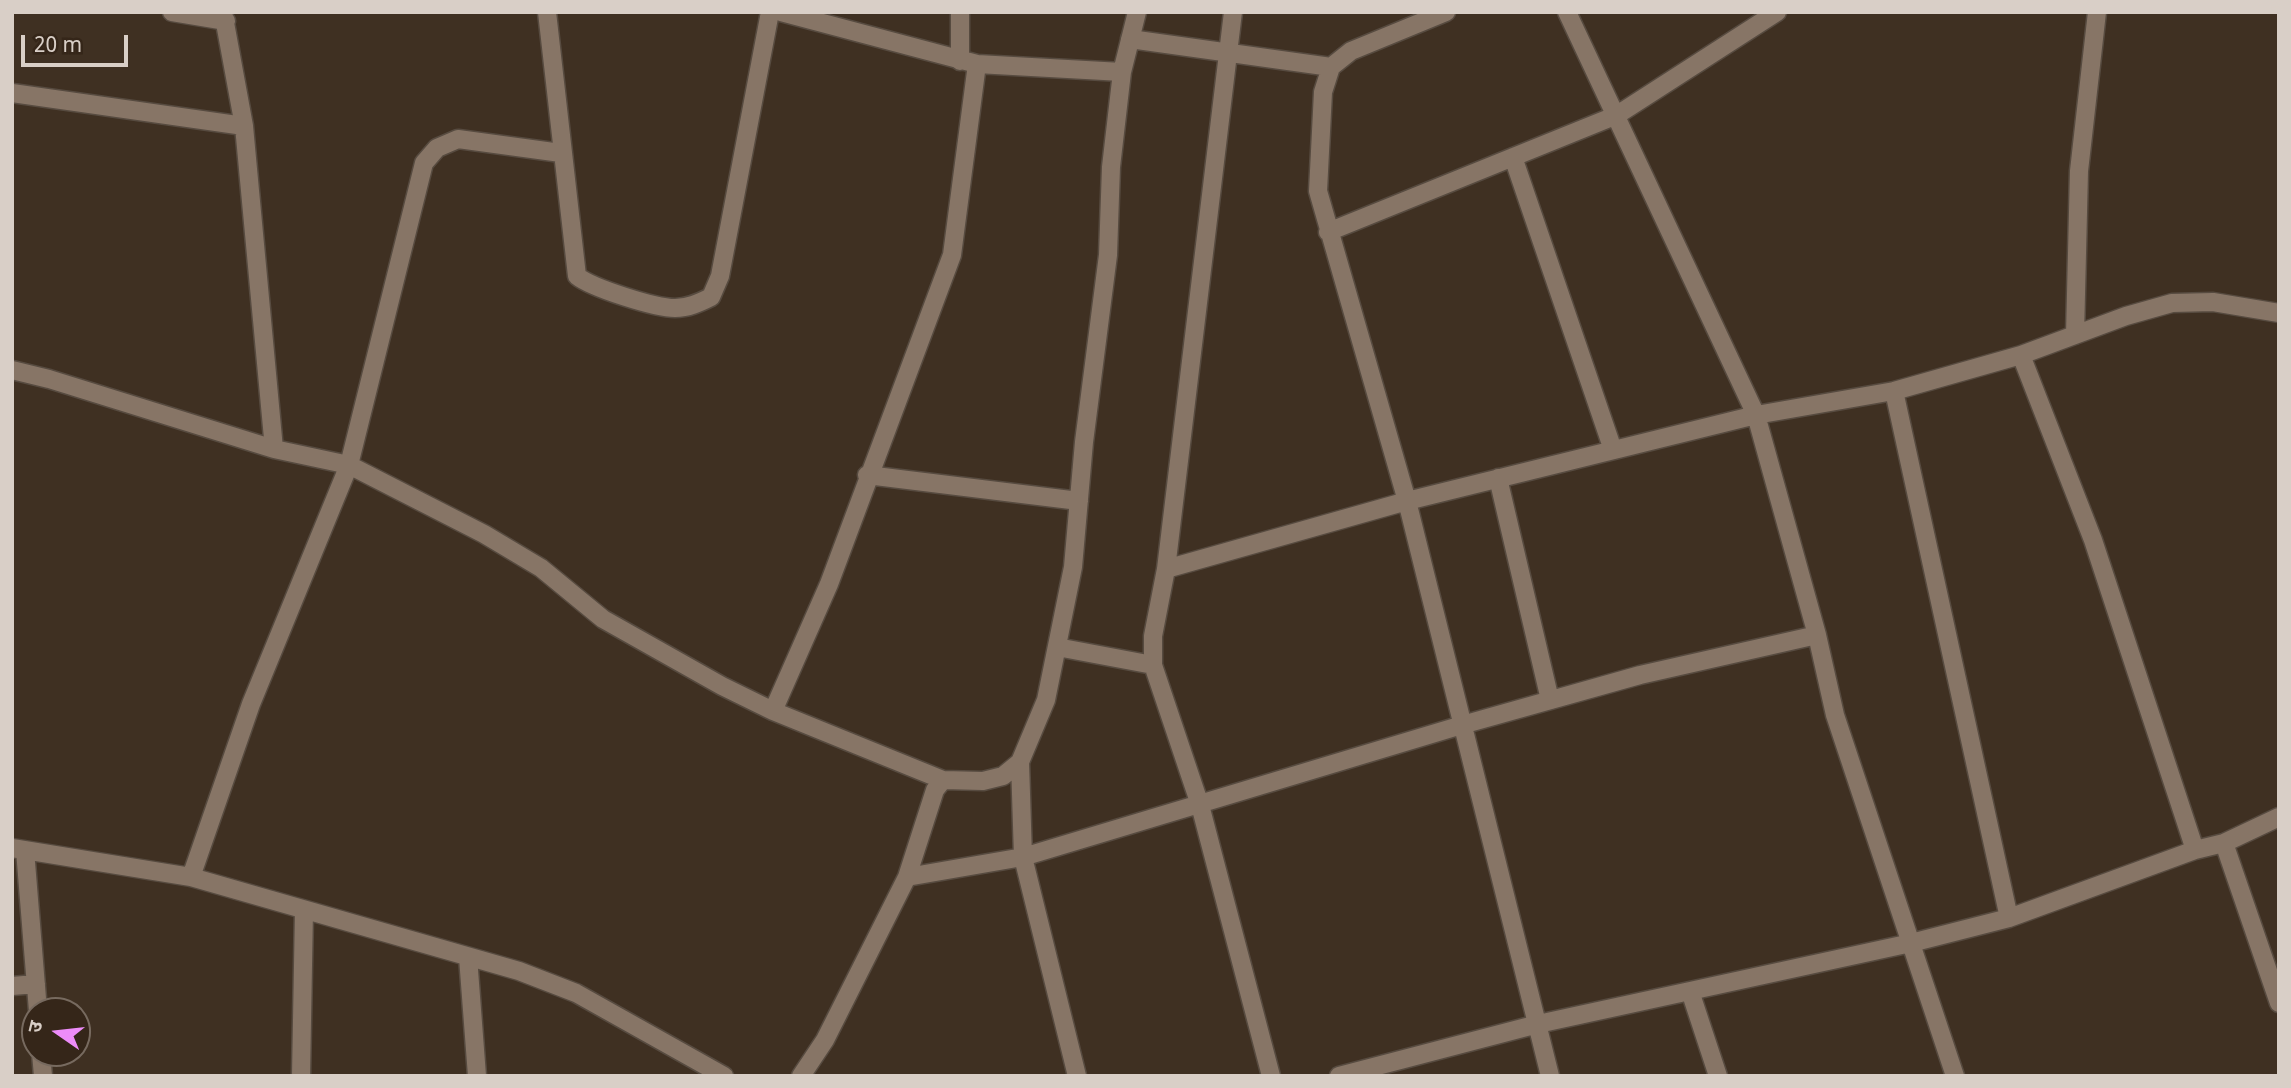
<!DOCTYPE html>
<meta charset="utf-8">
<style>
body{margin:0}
#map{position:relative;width:2291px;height:1088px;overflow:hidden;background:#3f3022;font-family:Georgia,"Noto Sans Devanagari",serif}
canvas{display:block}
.frame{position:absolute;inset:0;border:14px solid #d9cfc7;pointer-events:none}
.north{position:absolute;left:21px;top:997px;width:70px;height:70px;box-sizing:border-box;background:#352619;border:2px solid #776a5f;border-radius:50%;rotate:284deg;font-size:19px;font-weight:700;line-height:28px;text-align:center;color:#d9cfc7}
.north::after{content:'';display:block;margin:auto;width:24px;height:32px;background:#ed8cf9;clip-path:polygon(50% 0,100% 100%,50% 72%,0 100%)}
.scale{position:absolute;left:21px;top:35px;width:107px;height:32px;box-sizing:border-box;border:4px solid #d9cfc7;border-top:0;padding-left:9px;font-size:21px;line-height:24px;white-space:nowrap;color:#d9cfc7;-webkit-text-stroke:5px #352619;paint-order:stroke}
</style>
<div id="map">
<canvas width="2291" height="1088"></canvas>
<div class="frame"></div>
<div class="north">उ</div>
<div class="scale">20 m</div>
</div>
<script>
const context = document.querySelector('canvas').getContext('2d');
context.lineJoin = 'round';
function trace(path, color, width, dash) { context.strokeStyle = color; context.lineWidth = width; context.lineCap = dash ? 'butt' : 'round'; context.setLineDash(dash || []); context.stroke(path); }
const minor = new Path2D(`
 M 172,12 L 226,21
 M 223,12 L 244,126 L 274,449 L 349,465 L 484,534 L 541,568 L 603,619 L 722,686 L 773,711 L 943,780
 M 547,12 L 577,276 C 592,288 655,308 675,308 C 688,308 699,303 711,297 L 720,276 L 770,12
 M 1233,12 L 1166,569 L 1153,636 L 1153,665 L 1200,805 L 1271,1076
 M 1446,12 L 1351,51 L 1331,67 L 1323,92 L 1318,191 L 1407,501 L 1550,1076
 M 1567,12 L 1756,415 L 1817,635 L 1835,715 L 1955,1076
 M 1130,39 L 1331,67
 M 960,61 L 960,12
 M 977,64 L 1122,72
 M 12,93 L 244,126
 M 1513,157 L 1613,450
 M 1328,232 L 1617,115 L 1777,12
 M 2075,335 L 2079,171 L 2097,12
 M 2021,355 L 2093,540 L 2195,850
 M 12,370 L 49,379 L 274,449
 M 1894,391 L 2009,918
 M 867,475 L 1079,501
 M 1498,478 L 1550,700
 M 1166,569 L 1407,501 L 1756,415 L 1894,391 L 2021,355 L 2126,316 L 2172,303 L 2213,302 L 2279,313
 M 1057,647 L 1153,665
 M 773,711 L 829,584 L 952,255 L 977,64 L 781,12
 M 1020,762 L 1023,857 L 1077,1076
 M 2224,843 L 2279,1003
 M 12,848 L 191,877 L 519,971 L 576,993 L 724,1076
 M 25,850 L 38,1011
 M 191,877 L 251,704 L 349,465 L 424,163 L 437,148 L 458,139 L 561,153
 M 907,877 L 1023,857 L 1462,725 L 1640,675 L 1817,635
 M 468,957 L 477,1076
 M 12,986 L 36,984
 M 1690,991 L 1718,1076
 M 41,1053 L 43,1076
 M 301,1076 L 304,910
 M 801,1076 L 825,1040 L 907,877 L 935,790 L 943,780 L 983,781 L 1003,776 L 1020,762 L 1046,700 L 1073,567 L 1084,442 L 1108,255 L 1111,167 L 1122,72 L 1137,12
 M 1339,1076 L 1538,1024 L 1911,943 L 2009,918 L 2195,850 L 2224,843 L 2279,817`);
trace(minor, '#574b40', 21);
trace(minor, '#877566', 18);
</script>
